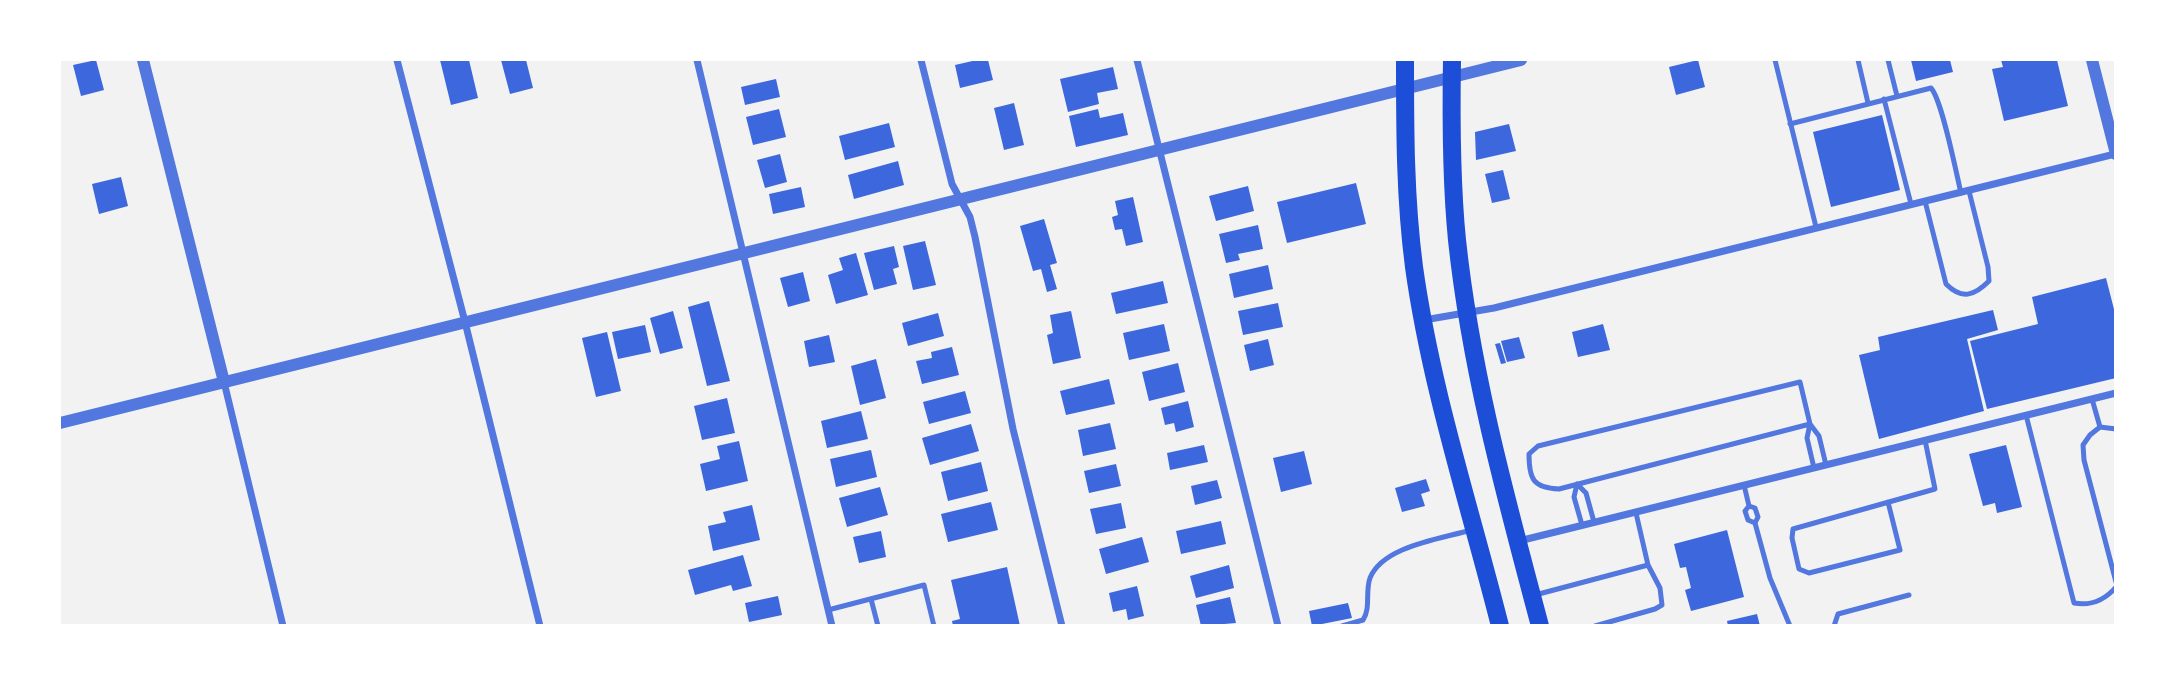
<!DOCTYPE html>
<style>
body{margin:0}
#map{position:relative;width:2175px;height:685px;overflow:hidden;background:#f2f2f2;font-family:Helvetica,sans-serif}
canvas{display:block}
.frame{position:absolute;inset:0;border:61px solid #fff;pointer-events:none}
</style>
<div id="map">
<canvas width="2175" height="685"></canvas>
<div class="frame"></div>
</div>
<script>
const context = document.querySelector('canvas').getContext('2d');
context.lineJoin = 'round';
function paint(path, color) { context.fillStyle = color; context.fill(path, 'evenodd'); }
function trace(path, color, width, dash) { context.strokeStyle = color; context.lineWidth = width; context.lineCap = dash ? 'butt' : 'round'; context.setLineDash(dash || []); context.stroke(path); }
paint(new Path2D(`
 M 96,60 L 104,90 L 81,96 L 73,65 Z
 M 440,60 L 469,60 L 478,98 L 451,105 Z
 M 501,60 L 526,60 L 533,88 L 510,94 Z
 M 977,60 L 988,60 L 993,80 L 960,88 L 955,65 Z
 M 1698,60 L 1705,87 L 1676,95 L 1669,67 Z
 M 1911,60 L 1950,60 L 1953,72 L 1916,81 Z
 M 2001,60 L 2057,60 L 2068,106 L 2004,121 L 1992,69 L 2003,67 Z
 M 1113,67 L 1118,89 L 1097,93 L 1099,104 L 1068,112 L 1060,79 Z
 M 776,79 L 780,97 L 745,105 L 741,87 Z
 M 1014,103 L 1024,145 L 1004,150 L 994,108 Z
 M 779,109 L 786,137 L 753,145 L 746,117 Z
 M 1098,109 L 1100,118 L 1123,113 L 1128,135 L 1076,147 L 1069,116 Z
 M 1882,115 L 1900,190 L 1831,207 L 1813,132 Z
 M 889,123 L 895,147 L 845,160 L 839,136 Z
 M 1509,124 L 1516,151 L 1476,160 L 1475,132 Z
 M 780,154 L 787,182 L 765,188 L 757,160 Z
 M 898,161 L 904,185 L 854,199 L 848,175 Z
 M 1503,170 L 1510,199 L 1492,203 L 1485,174 Z
 M 121,177 L 128,206 L 99,214 L 92,184 Z
 M 1356,183 L 1366,224 L 1287,243 L 1277,202 Z
 M 1248,186 L 1254,211 L 1216,221 L 1209,196 Z
 M 801,187 L 805,207 L 773,214 L 769,194 Z
 M 1133,197 L 1143,242 L 1126,246 L 1122,229 L 1115,230 L 1112,217 L 1118,215 L 1115,201 Z
 M 1044,219 L 1057,263 L 1050,265 L 1057,289 L 1047,292 L 1041,269 L 1033,271 L 1020,226 Z
 M 1258,225 L 1263,249 L 1238,254 L 1240,260 L 1226,263 L 1219,234 Z
 M 925,241 L 936,285 L 913,290 L 903,246 Z
 M 894,246 L 899,267 L 893,269 L 897,284 L 874,290 L 864,253 Z
 M 856,253 L 868,295 L 836,304 L 828,275 L 843,270 L 839,258 Z
 M 1268,265 L 1273,289 L 1234,298 L 1229,274 Z
 M 803,272 L 810,301 L 788,307 L 780,278 Z
 M 2106,278 L 2116,317 L 2116,378 L 1987,409 L 1970,341 L 2038,324 L 2032,297 Z
 M 1163,281 L 1168,303 L 1116,314 L 1111,293 Z
 M 709,301 L 730,381 L 707,386 L 688,307 Z
 M 1278,303 L 1283,327 L 1243,335 L 1238,311 Z
 M 1993,310 L 1998,330 L 1967,339 L 1984,411 L 1879,439 L 1859,355 L 1880,350 L 1878,337 Z
 M 673,311 L 683,348 L 660,354 L 650,318 Z
 M 1071,311 L 1081,358 L 1053,364 L 1047,335 L 1053,333 L 1050,315 Z
 M 938,313 L 944,336 L 908,346 L 902,323 Z
 M 1164,324 L 1170,351 L 1129,360 L 1123,333 Z
 M 1603,324 L 1610,350 L 1578,357 L 1572,332 Z
 M 645,325 L 651,352 L 618,359 L 612,332 Z
 M 607,332 L 621,391 L 596,397 L 582,338 Z
 M 829,335 L 835,362 L 809,367 L 804,341 Z
 M 1519,337 L 1525,358 L 1507,362 L 1501,341 Z
 M 1268,339 L 1274,365 L 1250,371 L 1244,345 Z
 M 1500,343 L 1506,363 L 1501,364 L 1495,344 Z
 M 952,347 L 959,375 L 922,384 L 916,361 L 932,358 L 931,352 Z
 M 876,359 L 886,398 L 860,405 L 851,366 Z
 M 1178,363 L 1185,392 L 1149,401 L 1142,372 Z
 M 1109,379 L 1115,404 L 1066,415 L 1060,391 Z
 M 965,391 L 971,413 L 929,424 L 923,402 Z
 M 727,398 L 735,433 L 702,440 L 694,406 Z
 M 1188,401 L 1194,427 L 1176,432 L 1174,423 L 1165,425 L 1161,408 Z
 M 861,411 L 868,439 L 827,448 L 821,421 Z
 M 1110,423 L 1116,449 L 1083,456 L 1078,430 Z
 M 971,424 L 979,451 L 930,465 L 922,438 Z
 M 739,441 L 748,481 L 706,491 L 700,464 L 720,459 L 717,446 Z
 M 1204,445 L 1208,462 L 1170,470 L 1167,453 Z
 M 2006,445 L 2022,507 L 1997,513 L 1995,503 L 1983,506 L 1969,454 Z
 M 871,450 L 877,477 L 836,487 L 830,459 Z
 M 1304,451 L 1312,484 L 1281,492 L 1273,458 Z
 M 981,462 L 988,491 L 948,501 L 941,472 Z
 M 1116,464 L 1121,486 L 1089,493 L 1084,471 Z
 M 1426,479 L 1430,491 L 1421,494 L 1425,506 L 1402,512 L 1395,488 Z
 M 1217,480 L 1222,498 L 1195,505 L 1191,486 Z
 M 880,487 L 888,515 L 847,527 L 839,498 Z
 M 991,502 L 998,530 L 948,542 L 941,514 Z
 M 1121,503 L 1126,528 L 1096,534 L 1090,509 Z
 M 752,505 L 760,540 L 713,551 L 708,526 L 726,522 L 723,512 Z
 M 1221,521 L 1226,544 L 1181,554 L 1176,531 Z
 M 1727,530 L 1744,597 L 1691,611 L 1685,590 L 1691,588 L 1686,567 L 1680,568 L 1674,544 Z
 M 881,531 L 886,557 L 859,563 L 853,537 Z
 M 1142,537 L 1149,562 L 1106,574 L 1099,549 Z
 M 743,555 L 752,586 L 733,591 L 731,585 L 695,595 L 688,570 Z
 M 1229,565 L 1234,588 L 1196,598 L 1190,576 Z
 M 1007,567 L 1020,626 L 953,626 L 952,621 L 960,619 L 951,580 Z
 M 1137,586 L 1144,616 L 1128,620 L 1126,609 L 1113,612 L 1109,593 Z
 M 778,596 L 782,615 L 749,622 L 745,603 Z
 M 1230,597 L 1236,623 L 1201,626 L 1196,605 Z
 M 1348,603 L 1352,618 L 1312,626 L 1309,611 Z
 M 1757,614 L 1760,626 L 1728,626 L 1727,621 Z`), '#3d67dc');
trace(new Path2D(`
 M 1775,60 L 1816,227
 M 1858,60 L 1868,103
 M 1888,60 L 1897,96
 M 1884,99 L 1911,204
 M 1790,124 L 1931,88 C 1942,100 1956,172 1961,193
 M 1925,201 L 1946,284 C 1962,300 1974,296 1989,281 L 1988,267 L 1969,191
 M 1800,382 L 1810,424 L 1559,489 C 1533,488 1529,479 1529,454 L 1538,446 Z
 M 2092,399 L 2100,427
 M 2026,415 L 2074,603 C 2091,606 2105,600 2116,587
 M 1810,424 L 1819,436 L 1826,465
 M 1810,424 L 1807,438 L 1814,468
 M 2116,429 L 2100,427 L 2090,435 L 2083,445 L 2084,460 L 2116,582
 M 1577,484 L 1586,493 L 1594,522
 M 1577,484 L 1574,497 L 1582,525
 M 1744,485 L 1749,506 L 1755,508 L 1758,517 L 1755,523 L 1748,520 L 1745,511 L 1749,506
 M 1888,502 L 1900,550 L 1809,573 L 1799,569 L 1792,538 L 1793,529 L 1935,489 L 1925,440
 M 1755,523 L 1770,578 L 1790,626
 M 1535,595 L 1648,565
 M 871,599 L 878,626
 M 828,610 L 924,585 L 934,626
 M 1342,626 L 1363,620 C 1371,608 1365,592 1370,578 C 1383,546 1441,539 1471,530
 M 1595,626 L 1655,609 L 1662,605 L 1660,588 L 1648,565 L 1636,513
 M 1834,626 L 1838,614 L 1909,595`), '#5277de', 5);
trace(new Path2D(`
 M 397,60 L 465,322 L 540,626
 M 697,60 L 832,626
 M 921,60 L 952,184 L 970,217 L 975,237 L 1013,429 L 1062,626
 M 1137,60 L 1278,626
 M 1424,320 L 1494,308 L 2115,154
 M 224,382 L 283,626
 M 1519,541 L 2116,393`), '#5277de', 7);
trace(new Path2D(`
 M 143,60 L 224,382
 M 2092,60 L 2116,154
 M 60,423 L 1521,60`), '#5277de', 12);
trace(new Path2D(`
 M 1405,60 C 1405,130 1405,198 1414,267 C 1431,389 1470,507 1500,626
 M 1452,60 C 1451,120 1451,180 1457,240 C 1471,372 1506,498 1540,626`), '#1d4ed8', 18);
</script>
